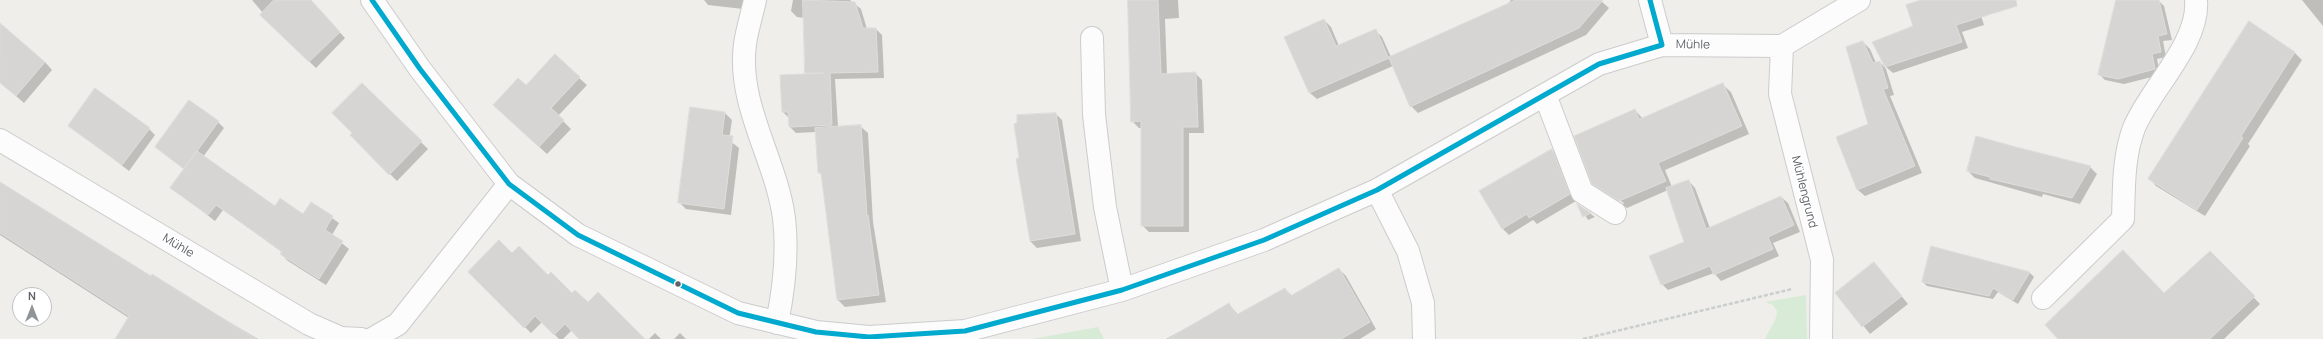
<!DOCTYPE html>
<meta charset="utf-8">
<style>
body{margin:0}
#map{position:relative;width:2323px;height:339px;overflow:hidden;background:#efeeea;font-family:Manrope,sans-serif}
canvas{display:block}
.north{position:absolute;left:12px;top:287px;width:40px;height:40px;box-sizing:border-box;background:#fff;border:1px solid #bfc1c3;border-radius:50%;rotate:0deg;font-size:11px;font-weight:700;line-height:16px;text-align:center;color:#5f6368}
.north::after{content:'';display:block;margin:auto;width:14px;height:18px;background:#919496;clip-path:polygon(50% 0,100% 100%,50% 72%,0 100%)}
</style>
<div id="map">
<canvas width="2323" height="339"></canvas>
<div class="north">N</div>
</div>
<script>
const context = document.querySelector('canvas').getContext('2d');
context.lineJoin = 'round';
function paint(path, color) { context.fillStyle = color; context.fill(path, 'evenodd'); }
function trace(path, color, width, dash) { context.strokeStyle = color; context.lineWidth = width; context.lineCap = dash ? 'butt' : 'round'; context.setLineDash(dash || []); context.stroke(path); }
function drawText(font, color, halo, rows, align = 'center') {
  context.font = font + ' Manrope,sans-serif'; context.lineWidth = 3.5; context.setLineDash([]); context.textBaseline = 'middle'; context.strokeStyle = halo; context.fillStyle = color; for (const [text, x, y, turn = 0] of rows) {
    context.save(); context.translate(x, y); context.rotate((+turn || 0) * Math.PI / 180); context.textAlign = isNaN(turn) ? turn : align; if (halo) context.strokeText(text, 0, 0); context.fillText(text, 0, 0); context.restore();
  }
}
paint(new Path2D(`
 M 1806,295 L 1807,339 L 1765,339 L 1776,318 L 1777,311 L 1773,305 L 1765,302 Z
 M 1098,327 L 1104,339 L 1032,339 Z`), '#d8ebd6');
paint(new Path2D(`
 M 252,0 L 310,0 L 345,38 L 316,68 L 261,15 L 263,13 Z
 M 704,0 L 744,0 L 743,9 L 708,5 Z
 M 793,0 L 850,0 L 861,9 L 867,29 L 876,29 L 882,35 L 884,78 L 835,79 L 838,127 L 860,126 L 868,133 L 873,222 L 886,302 L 845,307 L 838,300 L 822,176 L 819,172 L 816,132 L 796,133 L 790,127 L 789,118 L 783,112 L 808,75 L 806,73 L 805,18 L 797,17 L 791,11 Z
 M 1128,0 L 1178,0 L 1179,18 L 1165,19 L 1167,75 L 1195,73 L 1202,80 L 1204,133 L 1189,133 L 1189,232 L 1149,232 L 1142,225 L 1142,128 L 1139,128 L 1132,121 Z
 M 1511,0 L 1600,0 L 1609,8 L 1586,35 L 1418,113 L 1411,106 L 1393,66 L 1317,99 L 1310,93 L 1285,38 L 1324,20 L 1331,27 L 1339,46 L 1375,30 L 1382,37 L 1391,57 L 1481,35 Z
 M 1924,0 L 1976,0 L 1984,25 L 1962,32 L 1968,48 L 1893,73 L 1886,67 L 1874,42 L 1914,27 Z
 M 2117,0 L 2152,0 L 2159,1 L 2164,6 L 2172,40 L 2163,41 L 2166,57 L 2157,59 L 2160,75 L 2124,84 L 2105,80 L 2100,75 Z
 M 2302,0 L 2323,0 L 2323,26 Z
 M 2249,23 L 2295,53 L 2302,60 L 2248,144 L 2250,146 L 2205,216 L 2156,186 L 2149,178 Z
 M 1863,42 L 1870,49 L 1876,63 L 1880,62 L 1886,69 L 1894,95 L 1890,96 L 1922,173 L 1865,196 L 1858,190 L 1837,138 L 1869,125 Z
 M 0,45 L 45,62 L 52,70 L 24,103 L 0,82 Z
 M 579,78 L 587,85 L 558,116 L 571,129 L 547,154 L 501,112 L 526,87 Z
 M 362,84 L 428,149 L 397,181 L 351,135 Z
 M 1723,85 L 1731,92 L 1749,134 L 1665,170 L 1672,187 L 1689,181 L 1695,188 L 1710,228 L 1781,197 L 1788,203 L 1800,232 L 1773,243 L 1779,256 L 1721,281 L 1714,273 L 1668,290 L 1662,284 L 1685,243 L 1668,190 L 1627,208 L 1599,189 L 1623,204 L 1624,203 L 1593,183 L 1635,110 L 1643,119 Z
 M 725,113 L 732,120 L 729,140 L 739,148 L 731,215 L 686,209 L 679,202 Z
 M 1056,114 L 1062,120 L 1081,241 L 1037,248 L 1030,241 Z
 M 218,122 L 224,128 L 203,157 L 275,208 L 303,216 L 311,203 L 339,223 L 332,235 L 349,249 L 326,285 L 288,261 L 281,254 L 282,252 L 223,210 L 215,221 L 172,188 L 185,170 L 156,147 Z
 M 69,125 L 149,129 L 155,135 L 129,171 Z
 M 1552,150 L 1559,157 L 1576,201 L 1537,224 L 1533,220 L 1509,235 L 1502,228 L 1480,191 Z
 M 2090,167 L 2097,174 L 2080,204 L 2043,194 L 2042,197 L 1975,178 L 1968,171 Z
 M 0,183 L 151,277 L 152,276 L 258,339 L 126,339 L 129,318 L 0,235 Z
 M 1580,206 L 1591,214 L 1595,217 L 1588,220 Z
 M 2210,252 L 2260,304 L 2224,339 L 2059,339 L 2165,294 Z
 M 512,254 L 548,276 L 572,294 L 644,339 L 581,339 L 572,330 L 563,339 L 559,339 L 542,322 L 531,333 L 469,272 Z
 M 1874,263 L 1908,304 L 1870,334 L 1837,293 Z
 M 1339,269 L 1346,276 L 1376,329 L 1360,339 L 1166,339 L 1229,304 L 1238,315 L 1285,289 L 1292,296 Z
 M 2030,273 L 2034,277 L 2018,304 L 1998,292 L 1993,299 L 1927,286 L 1923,282 Z
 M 655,333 L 661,339 L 649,339 Z
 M 680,333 L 686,339 L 674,339 Z`), '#0003');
const building = new Path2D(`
 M 274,0 L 311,0 L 340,32 L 309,62 L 260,15 Z
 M 803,0 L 855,2 L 863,28 L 876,28 L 878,72 L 830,73 L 832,125 L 789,127 L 788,112 L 782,112 L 780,75 L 824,73 L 805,73 Z
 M 1128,0 L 1158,0 L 1161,74 L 1196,72 L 1198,127 L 1183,127 L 1183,226 L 1141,226 L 1141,121 L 1131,122 Z
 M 1516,0 L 1603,0 L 1579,28 L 1410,107 L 1389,58 L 1309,93 L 1284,37 L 1324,19 L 1336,46 L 1376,29 L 1388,57 Z
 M 1921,0 L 2016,0 L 2017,6 L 1956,25 L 1962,42 L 1885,67 L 1872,42 L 1913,26 L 1906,5 Z
 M 2116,0 L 2159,0 L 2167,34 L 2158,36 L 2161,52 L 2152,54 L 2155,69 L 2118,79 L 2098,75 Z
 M 2249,21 L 2295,52 L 2241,136 L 2243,138 L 2197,210 L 2148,179 Z
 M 0,23 L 45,62 L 16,96 L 0,83 Z
 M 1863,41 L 1873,63 L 1880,61 L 1888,88 L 1883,89 L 1915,166 L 1857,190 L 1836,137 L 1868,124 L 1846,47 Z
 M 555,54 L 580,77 L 551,108 L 564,120 L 539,147 L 493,105 L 518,78 L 526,85 Z
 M 362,83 L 422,141 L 389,175 L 350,135 L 352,133 L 332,113 Z
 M 1723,83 L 1742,126 L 1658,163 L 1666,181 L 1619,201 L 1592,184 L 1574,136 L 1635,109 L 1639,119 Z
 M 95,88 L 150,128 L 122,165 L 68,126 Z
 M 189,100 L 219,121 L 184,169 L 155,147 Z
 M 690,107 L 725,112 L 722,135 L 733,136 L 724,209 L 678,203 Z
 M 1056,113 L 1075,234 L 1030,241 L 1016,159 L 1019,158 L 1014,124 L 1017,123 L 1017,115 Z
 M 861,125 L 867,216 L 868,215 L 879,295 L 837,300 L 821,173 L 818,173 L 815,128 Z
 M 1976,136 L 2016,147 L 2091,166 L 2072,198 L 1990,179 L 1990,177 L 1967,171 Z
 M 1552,149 L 1570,194 L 1529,218 L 1527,214 L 1502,229 L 1479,191 Z
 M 197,151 L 275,206 L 280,198 L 303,214 L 311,202 L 333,216 L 325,230 L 343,241 L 319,279 L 280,254 L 282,251 L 216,205 L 208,215 L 170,188 Z
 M 1689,180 L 1706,229 L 1781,196 L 1794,225 L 1768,237 L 1773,249 L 1714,275 L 1710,266 L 1661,285 L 1649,256 L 1684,242 L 1666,188 Z
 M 0,182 L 151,276 L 152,274 L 256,339 L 115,339 L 129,316 L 0,233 Z
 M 1577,204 L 1591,213 L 1583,217 Z
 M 499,240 L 512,253 L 519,246 L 548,275 L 551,272 L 572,293 L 575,290 L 588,302 L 598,292 L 645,339 L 579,339 L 565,324 L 554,335 L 535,316 L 524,328 L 468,272 Z
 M 1931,246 L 1961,254 L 2030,272 L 2013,300 L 1993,288 L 1989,296 L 1922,282 Z
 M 2123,250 L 2164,293 L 2210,251 L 2255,296 L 2210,339 L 2058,339 L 2045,325 Z
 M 1874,262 L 1902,296 L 1862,327 L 1835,293 Z
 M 1339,268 L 1370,322 L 1341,339 L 1168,339 L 1229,303 L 1236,315 L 1285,288 L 1290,296 Z`);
paint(building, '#d6d5d3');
trace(building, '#deddd9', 1);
const minor = new Path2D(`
 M 372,0 L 420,69 L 509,184 L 578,235 L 738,313 L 816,332 L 869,337 L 965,331 L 1122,290 L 1264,240 L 1377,190 L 1599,64 L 1662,45 L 1782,46 L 1859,0
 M 755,0 C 752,14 747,30 745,44 C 737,105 776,159 784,218 C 788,252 784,289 777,323
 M 1650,0 L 1662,45
 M 1092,38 L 1094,115 L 1105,207 L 1122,290
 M 1782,46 L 1780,94 L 1822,260 L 1821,339
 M 1545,95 L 1582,192 L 1615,213
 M 0,140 L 309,324 L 341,338 L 361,339
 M 1377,190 L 1408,251 L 1423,303 L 1424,339
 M 2043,298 L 2123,219 C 2124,189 2123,157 2134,128 C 2150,89 2200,43 2196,0
 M 372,339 L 398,324 L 509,184`);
trace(minor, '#cbcccc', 24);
trace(new Path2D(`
 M 1583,339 L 1792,289`), '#cacfcc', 2.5, [4, 2]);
trace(minor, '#fdfcfc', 22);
trace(new Path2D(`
 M 372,0 L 420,69 L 509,184 L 578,235 L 738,313 L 816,332 L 869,337 L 965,331 L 1122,290 L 1264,240 L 1377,190 L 1599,64 L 1662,45 L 1650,0`), '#00a9ce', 5);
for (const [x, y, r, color] of [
 [678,284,3.5,"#5f6368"]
]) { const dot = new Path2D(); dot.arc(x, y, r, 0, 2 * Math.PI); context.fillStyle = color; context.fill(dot); trace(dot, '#fff', 1.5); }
drawText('12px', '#5f6368', '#fff', [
 ["Mühle",1693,45,1],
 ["Mühlengrund",1804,192,76],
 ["Mühle",178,246,31]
]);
</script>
